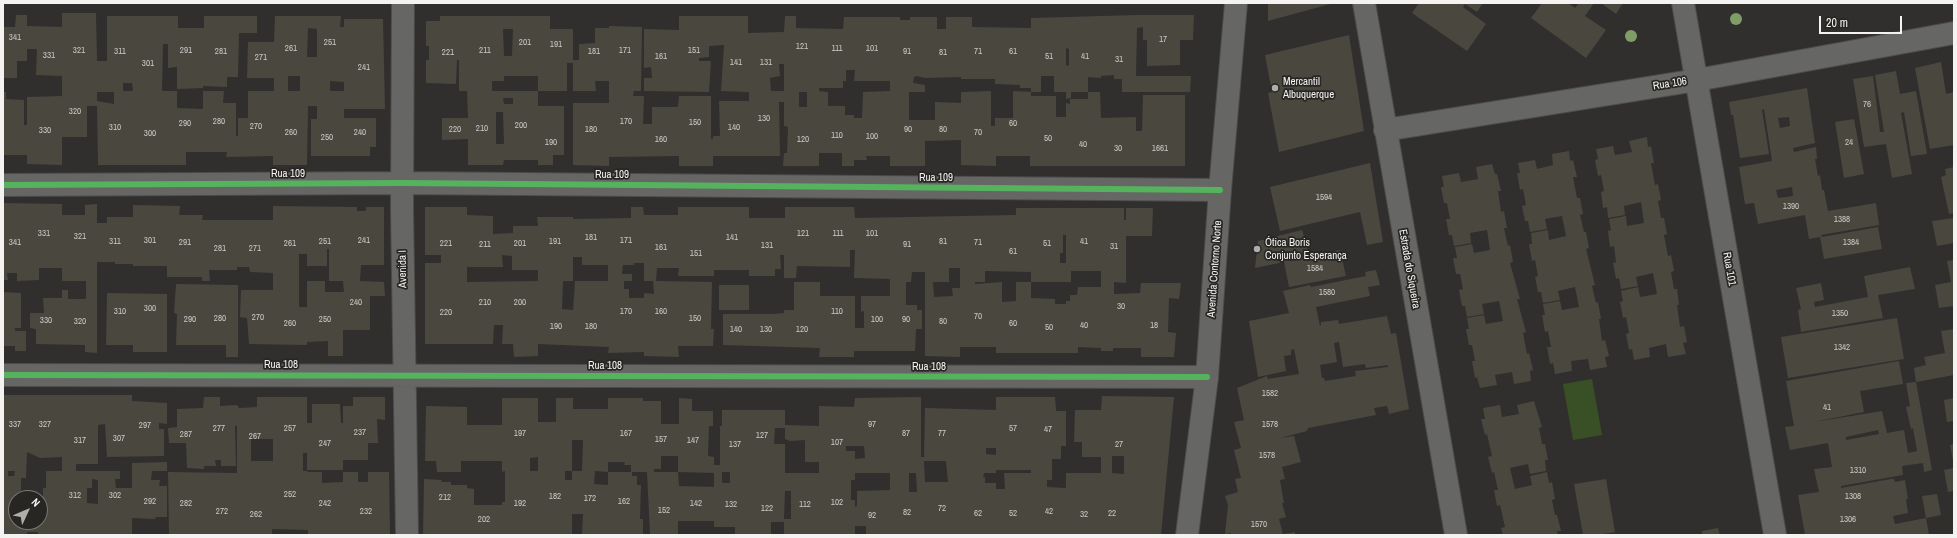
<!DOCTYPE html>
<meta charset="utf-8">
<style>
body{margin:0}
#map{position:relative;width:1957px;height:538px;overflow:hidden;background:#302f2e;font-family:"Archivo Narrow",sans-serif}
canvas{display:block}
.frame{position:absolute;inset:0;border:4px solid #f4f3f1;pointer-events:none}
.north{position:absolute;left:8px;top:490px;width:40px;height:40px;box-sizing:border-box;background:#272623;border:1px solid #797875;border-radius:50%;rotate:46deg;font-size:11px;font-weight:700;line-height:16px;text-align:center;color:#f4f3f1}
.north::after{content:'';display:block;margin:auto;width:14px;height:18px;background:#afaead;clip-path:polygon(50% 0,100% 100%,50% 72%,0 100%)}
.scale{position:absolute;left:1819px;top:16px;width:83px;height:18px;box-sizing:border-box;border:2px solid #f4f3f1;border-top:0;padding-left:5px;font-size:12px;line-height:14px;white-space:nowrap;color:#f4f3f1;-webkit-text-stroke:3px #272623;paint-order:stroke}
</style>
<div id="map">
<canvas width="1957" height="538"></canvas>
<div class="frame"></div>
<div class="north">N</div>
<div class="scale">20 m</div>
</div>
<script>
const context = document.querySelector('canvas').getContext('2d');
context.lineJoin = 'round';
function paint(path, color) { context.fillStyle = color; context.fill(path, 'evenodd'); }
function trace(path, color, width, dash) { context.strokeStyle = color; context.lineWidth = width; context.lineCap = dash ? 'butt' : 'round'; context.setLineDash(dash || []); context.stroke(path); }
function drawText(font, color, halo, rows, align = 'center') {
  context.font = font + ' "Archivo Narrow",sans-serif'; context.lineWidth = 3.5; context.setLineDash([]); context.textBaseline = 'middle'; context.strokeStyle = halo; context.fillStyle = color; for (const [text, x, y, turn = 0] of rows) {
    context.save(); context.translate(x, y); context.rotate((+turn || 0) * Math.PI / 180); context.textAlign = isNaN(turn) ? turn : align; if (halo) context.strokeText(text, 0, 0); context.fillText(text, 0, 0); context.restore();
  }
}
paint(new Path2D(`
 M 1592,379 L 1602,435 L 1573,440 L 1563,384 Z`), '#395026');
paint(new Path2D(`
 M 1268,3 L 1334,3 L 1268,21 Z
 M 1419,3 L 1483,3 L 1477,12 L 1465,4 L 1463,7 L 1486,24 L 1467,51 L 1412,13 Z
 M 1542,3 L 1568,3 L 1575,8 L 1578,4 L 1576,3 L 1594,3 L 1585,16 L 1606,30 L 1586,58 L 1531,18 Z
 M 1601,3 L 1623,3 L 1616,14 Z
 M 62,13 L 96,13 L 97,61 L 107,61 L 107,16 L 178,16 L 178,28 L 204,28 L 204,16 L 257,16 L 257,33 L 239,33 L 238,77 L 227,77 L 227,87 L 203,86 L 203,88 L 177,89 L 177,67 L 168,68 L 168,44 L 163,44 L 162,91 L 177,91 L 177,108 L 203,109 L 203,91 L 224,91 L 223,103 L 236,103 L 236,136 L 238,136 L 238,118 L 248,118 L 248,91 L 274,91 L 274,78 L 247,78 L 248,42 L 274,42 L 275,16 L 341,16 L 340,27 L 344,27 L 344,19 L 383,19 L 385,109 L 344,109 L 344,118 L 376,118 L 376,147 L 370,147 L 370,156 L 311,156 L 311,119 L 317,119 L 317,106 L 308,106 L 307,165 L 273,165 L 273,156 L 226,157 L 227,152 L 186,152 L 186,165 L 98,165 L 97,106 L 87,106 L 87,137 L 62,137 L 62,165 L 27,164 L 27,155 L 3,155 L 3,92 L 6,92 L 6,99 L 24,100 L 24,125 L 27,125 L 27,97 L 62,96 L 62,76 L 36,75 L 37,49 L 27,49 L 27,61 L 17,61 L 17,78 L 3,78 L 3,27 L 15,27 L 16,15 L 27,15 L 27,26 L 62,27 ZM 308,28 L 317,29 L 317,57 L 307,57 ZM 288,76 L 300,76 L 300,91 L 288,91 ZM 330,81 L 344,82 L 344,91 L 330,91 ZM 123,83 L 132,83 L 133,91 L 123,91 ZM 97,92 L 114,92 L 114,104 L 97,101 Z
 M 1137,15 L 1194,15 L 1193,40 L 1180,40 L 1180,65 L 1147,66 L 1147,40 L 1143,40 L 1143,27 L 1137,28 L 1136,76 L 1191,76 L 1190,92 L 1122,92 L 1122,79 L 1114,79 L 1114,75 L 1101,76 L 1101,78 L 1088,77 L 1088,92 L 1071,92 L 1071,98 L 1066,99 L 1066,92 L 1054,92 L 1054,76 L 1041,76 L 1041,92 L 1031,92 L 1031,88 L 1020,88 L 1020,85 L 995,84 L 995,79 L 961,79 L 961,77 L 925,78 L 916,76 L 914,77 L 913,83 L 925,85 L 925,92 L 909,92 L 909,120 L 935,120 L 935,102 L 961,103 L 961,92 L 991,91 L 991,126 L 995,126 L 995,118 L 1013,118 L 1013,91 L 1031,92 L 1031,96 L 1056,96 L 1056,117 L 1066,117 L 1066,103 L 1070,104 L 1070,99 L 1088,99 L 1088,92 L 1100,92 L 1101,118 L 1136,117 L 1136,131 L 1142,131 L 1143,95 L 1185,95 L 1185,166 L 1030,166 L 1030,156 L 996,156 L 996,166 L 961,165 L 961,140 L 925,141 L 925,166 L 890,166 L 890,156 L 866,156 L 867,160 L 854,160 L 854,166 L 842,166 L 842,153 L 819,153 L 819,166 L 783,166 L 784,153 L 787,153 L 788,127 L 784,126 L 784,102 L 779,102 L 780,156 L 713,156 L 713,166 L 679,166 L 679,156 L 609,157 L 609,166 L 573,165 L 573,103 L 609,103 L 609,81 L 595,81 L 596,91 L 573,91 L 573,63 L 567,63 L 567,91 L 538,91 L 538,76 L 504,76 L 504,81 L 492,81 L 492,91 L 538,91 L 538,106 L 564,106 L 564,155 L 553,155 L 553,165 L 538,165 L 538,160 L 504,160 L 503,165 L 468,165 L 468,139 L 442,140 L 442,118 L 468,118 L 467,91 L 459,91 L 459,60 L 457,60 L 456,84 L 426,83 L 426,60 L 429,60 L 429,46 L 426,46 L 426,21 L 440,21 L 440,16 L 550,16 L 550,29 L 573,29 L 573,60 L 579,60 L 579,44 L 595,43 L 595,28 L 609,28 L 609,26 L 642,27 L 641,91 L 634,91 L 633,96 L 644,96 L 643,124 L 652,124 L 652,107 L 678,107 L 679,96 L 711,96 L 711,139 L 713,139 L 713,136 L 720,136 L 719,101 L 749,101 L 749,92 L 721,91 L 724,45 L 709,46 L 709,57 L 699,58 L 699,61 L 711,61 L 709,92 L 644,91 L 644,78 L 652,78 L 651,67 L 644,68 L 644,29 L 679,30 L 679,16 L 748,16 L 748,33 L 784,32 L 785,16 L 796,16 L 796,28 L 843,29 L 844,17 L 900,17 L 900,20 L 910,20 L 910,17 L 937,17 L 937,29 L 946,29 L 946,17 L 972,17 L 972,27 L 1031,28 L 1031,18 ZM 503,29 L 513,29 L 512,56 L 504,56 ZM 1066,48 L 1069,49 L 1069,66 L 1066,65 ZM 779,64 L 784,64 L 784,91 L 771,91 L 770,78 L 780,76 ZM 846,70 L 855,70 L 854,81 L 890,81 L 890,91 L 863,92 L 862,118 L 854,118 L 854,115 L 845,115 L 845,106 L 828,106 L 828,92 L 819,91 L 819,88 L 843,88 L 843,81 L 846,81 ZM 799,92 L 807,92 L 807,107 L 799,107 ZM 503,98 L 513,98 L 513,104 L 504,104 ZM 496,112 L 503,112 L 504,144 L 496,144 Z
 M 1349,35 L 1364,131 L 1279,152 L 1268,93 L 1272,92 L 1265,55 Z
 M 1941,62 L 1946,94 L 1954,92 L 1954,145 L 1930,149 L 1915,68 Z
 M 1896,71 L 1900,94 L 1916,91 L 1927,154 L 1911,156 L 1904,112 L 1901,113 L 1912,174 L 1892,178 L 1886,144 L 1864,147 L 1853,79 L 1873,76 L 1880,132 L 1884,132 L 1875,75 Z
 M 1807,88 L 1815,143 L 1793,148 L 1794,152 L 1816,147 L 1817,159 L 1815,159 L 1818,176 L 1820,175 L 1822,190 L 1824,190 L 1828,211 L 1876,203 L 1879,225 L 1821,235 L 1822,237 L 1878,227 L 1882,249 L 1824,259 L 1820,237 L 1809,239 L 1805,215 L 1758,224 L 1754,203 L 1745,204 L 1739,167 L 1772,161 L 1764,109 L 1762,110 L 1769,154 L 1740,158 L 1733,115 L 1731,115 L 1729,102 ZM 1789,117 L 1790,126 L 1780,128 L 1778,118 ZM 1792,187 L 1793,196 L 1778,198 L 1776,190 Z
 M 1854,119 L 1864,174 L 1844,178 L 1835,122 Z
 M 1647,137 L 1648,147 L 1651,146 L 1654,163 L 1651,163 L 1655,185 L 1658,184 L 1661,200 L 1658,201 L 1661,218 L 1664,218 L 1667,234 L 1664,235 L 1668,256 L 1671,255 L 1674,271 L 1671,272 L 1674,289 L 1677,289 L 1679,305 L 1677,305 L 1680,327 L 1684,326 L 1687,342 L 1683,343 L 1686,354 L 1668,357 L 1666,344 L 1649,348 L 1650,357 L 1634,360 L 1632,349 L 1629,350 L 1626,334 L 1629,333 L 1626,317 L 1623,318 L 1620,302 L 1623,301 L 1621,291 L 1638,287 L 1640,297 L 1657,294 L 1653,273 L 1636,277 L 1638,286 L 1621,289 L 1619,278 L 1616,279 L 1613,263 L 1616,262 L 1614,246 L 1610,247 L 1608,231 L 1611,230 L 1609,219 L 1626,216 L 1627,226 L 1644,223 L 1641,202 L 1624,206 L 1625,215 L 1608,218 L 1607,207 L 1603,208 L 1601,192 L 1604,191 L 1601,175 L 1598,176 L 1595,160 L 1598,159 L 1596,149 L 1613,146 L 1615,155 L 1632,152 L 1629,141 Z
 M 1569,151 L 1570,161 L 1573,160 L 1577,177 L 1573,177 L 1577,198 L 1580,198 L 1583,214 L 1580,215 L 1584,232 L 1586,232 L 1589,248 L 1586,249 L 1595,285 L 1592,286 L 1596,303 L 1598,302 L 1601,319 L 1599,319 L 1602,341 L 1605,340 L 1609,356 L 1605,357 L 1607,367 L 1590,370 L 1588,359 L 1571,361 L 1572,371 L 1555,374 L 1553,363 L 1550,364 L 1547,347 L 1551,347 L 1548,331 L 1545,332 L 1542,315 L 1545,315 L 1543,304 L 1560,301 L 1562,310 L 1579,307 L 1575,287 L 1558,291 L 1560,300 L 1543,303 L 1541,292 L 1538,292 L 1535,277 L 1538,276 L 1535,260 L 1532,261 L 1529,244 L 1532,244 L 1531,233 L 1548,230 L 1549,240 L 1566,236 L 1562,216 L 1545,219 L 1547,229 L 1530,232 L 1528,221 L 1525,221 L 1522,206 L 1526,205 L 1523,189 L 1520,190 L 1517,173 L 1520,173 L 1518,163 L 1535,160 L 1537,169 L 1553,165 L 1552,154 Z
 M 1370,163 L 1383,242 L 1367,245 L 1360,212 L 1280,231 L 1270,187 Z
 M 1492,164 L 1495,174 L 1497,174 L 1501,191 L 1498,191 L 1501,212 L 1504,211 L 1507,228 L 1504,228 L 1508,246 L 1510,245 L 1513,262 L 1510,263 L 1520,299 L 1517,299 L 1526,332 L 1523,333 L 1527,354 L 1529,353 L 1533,370 L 1530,371 L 1531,381 L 1514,384 L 1512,372 L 1495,375 L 1497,385 L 1480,388 L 1477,377 L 1475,378 L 1472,361 L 1475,361 L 1472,345 L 1469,345 L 1466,329 L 1469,329 L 1467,318 L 1484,315 L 1486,324 L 1503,321 L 1499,301 L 1482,304 L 1484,314 L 1467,317 L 1465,306 L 1462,306 L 1459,290 L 1463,289 L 1460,274 L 1456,274 L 1453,258 L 1457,258 L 1455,247 L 1472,244 L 1474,253 L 1490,250 L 1487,230 L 1470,233 L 1471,243 L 1454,246 L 1452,235 L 1449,235 L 1446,219 L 1450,219 L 1447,203 L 1444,203 L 1441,187 L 1444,187 L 1442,176 L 1459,173 L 1461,182 L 1478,179 L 1476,167 Z
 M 1954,167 L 1954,213 L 1949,214 L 1941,177 L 1946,175 L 1945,169 Z
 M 3,203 L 62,204 L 62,215 L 85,215 L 85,205 L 97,204 L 97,223 L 107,223 L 107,217 L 133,217 L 133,205 L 180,206 L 179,215 L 203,215 L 202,220 L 273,220 L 273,206 L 357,207 L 357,211 L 366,211 L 366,207 L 384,207 L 384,265 L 361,265 L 360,281 L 384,282 L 385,296 L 370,296 L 370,330 L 343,330 L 343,356 L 328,356 L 328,341 L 307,342 L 307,345 L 249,344 L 247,318 L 240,317 L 241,290 L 273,290 L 273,273 L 250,272 L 249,267 L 237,267 L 237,270 L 209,270 L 210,281 L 202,281 L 202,277 L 167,277 L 167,266 L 133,266 L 133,264 L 115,264 L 115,262 L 97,262 L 97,353 L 85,352 L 85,345 L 36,344 L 36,329 L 30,328 L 30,313 L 44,313 L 43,298 L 62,298 L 62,290 L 68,290 L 68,299 L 86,299 L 86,281 L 62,281 L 62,268 L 39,268 L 39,280 L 17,281 L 17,273 L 7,273 L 8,280 L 3,280 ZM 327,249 L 329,249 L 329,281 L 343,281 L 344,292 L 325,292 L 325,281 L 307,281 L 307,307 L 299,307 L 299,254 L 307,254 L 307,266 L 327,266 Z
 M 425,207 L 467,207 L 467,215 L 493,216 L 493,234 L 513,233 L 513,226 L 538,226 L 537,217 L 573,217 L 573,219 L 631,218 L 631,207 L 643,207 L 644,215 L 678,215 L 678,207 L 749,207 L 749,218 L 785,218 L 785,207 L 854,207 L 855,218 L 1016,215 L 1016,208 L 1124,208 L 1124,220 L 1126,220 L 1126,208 L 1153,208 L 1152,236 L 1126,236 L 1126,283 L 1114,282 L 1114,294 L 1140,293 L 1141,283 L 1181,283 L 1179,299 L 1169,298 L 1168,332 L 1176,333 L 1174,357 L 1141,357 L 1141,348 L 1113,348 L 1113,351 L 1101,351 L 1101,348 L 1078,347 L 1078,353 L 996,353 L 996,347 L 960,347 L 960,357 L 925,356 L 925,272 L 912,272 L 911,282 L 906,282 L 906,305 L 917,305 L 917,310 L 922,310 L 922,329 L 916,329 L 915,351 L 854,351 L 854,357 L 819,357 L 820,348 L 723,345 L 723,314 L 773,314 L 784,313 L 784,310 L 794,310 L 794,282 L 820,282 L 820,296 L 855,296 L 855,328 L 864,328 L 864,311 L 861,312 L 861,296 L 890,296 L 890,279 L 854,278 L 855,250 L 850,250 L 850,267 L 797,266 L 796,278 L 784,278 L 784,255 L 780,255 L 781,269 L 775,269 L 775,276 L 749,276 L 749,270 L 714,270 L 714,276 L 678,276 L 679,268 L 657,268 L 656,281 L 712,282 L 711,329 L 714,329 L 713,346 L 678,346 L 679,357 L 644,356 L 644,352 L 608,353 L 609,347 L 538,344 L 538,356 L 514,357 L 513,344 L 502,344 L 503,325 L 494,325 L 493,344 L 425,344 L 425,263 L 441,263 L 441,255 L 425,255 ZM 1063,235 L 1066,235 L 1066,263 L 1060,263 L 1060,253 L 1063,253 ZM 502,255 L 512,256 L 512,270 L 538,270 L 538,281 L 467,282 L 467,267 L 503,267 ZM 573,257 L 582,257 L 582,265 L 608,265 L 608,281 L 575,281 L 573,310 L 562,309 L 563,281 L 573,281 ZM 634,263 L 644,263 L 644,281 L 653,281 L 654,294 L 644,293 L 644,298 L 629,298 L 629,289 L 624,289 L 624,281 L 632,281 L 632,274 L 622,274 L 623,265 L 634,265 ZM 949,268 L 960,268 L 960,288 L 952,288 L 953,296 L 934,297 L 933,282 L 949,282 ZM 985,271 L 1031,272 L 1031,282 L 1016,282 L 1016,301 L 1002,302 L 1002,282 L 975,284 L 975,282 L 985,282 ZM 1071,271 L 1101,271 L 1101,287 L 1078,287 L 1077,295 L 1070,295 L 1070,301 L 1066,301 L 1066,304 L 1055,304 L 1055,299 L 1031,298 L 1031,282 L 1071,282 Z
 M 1954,218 L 1954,243 L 1937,246 L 1932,221 Z
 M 1302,230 L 1310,256 L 1319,255 L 1320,257 L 1331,255 L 1330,252 L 1340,250 L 1346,276 L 1289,287 L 1284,262 L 1255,268 L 1258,241 Z
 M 1954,260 L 1954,306 L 1939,308 L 1935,285 L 1951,282 L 1947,261 Z
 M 1910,267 L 1915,289 L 1878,295 L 1883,318 L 1801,332 L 1798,310 L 1801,309 L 1796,288 L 1821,283 L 1824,300 L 1814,302 L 1815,307 L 1868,297 L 1864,276 Z
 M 1376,270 L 1380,285 L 1368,287 L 1370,296 L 1316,307 L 1320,326 L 1321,325 L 1321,322 L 1338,320 L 1339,324 L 1387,316 L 1391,334 L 1396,333 L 1409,409 L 1389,414 L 1387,406 L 1374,408 L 1376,415 L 1308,428 L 1307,431 L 1280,438 L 1294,436 L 1301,462 L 1282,467 L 1285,479 L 1280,480 L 1284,503 L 1282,503 L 1286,517 L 1279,519 L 1283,534 L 1295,532 L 1295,535 L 1231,535 L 1231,533 L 1225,534 L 1228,505 L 1225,496 L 1238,492 L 1235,479 L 1241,478 L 1234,450 L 1241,448 L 1234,422 L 1244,420 L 1237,388 L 1267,376 L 1268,379 L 1299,374 L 1294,349 L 1291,350 L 1291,355 L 1284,356 L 1286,371 L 1258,377 L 1249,321 L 1289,313 L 1283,291 L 1310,285 L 1311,287 L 1366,276 L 1365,272 ZM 1339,342 L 1343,367 L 1365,364 L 1366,368 L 1388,365 L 1388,367 L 1355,371 L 1356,376 L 1325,381 L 1324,378 L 1322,378 L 1320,365 L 1337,362 L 1334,343 Z
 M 176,284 L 238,285 L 238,357 L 226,357 L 226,345 L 176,345 L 177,314 L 174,313 Z
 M 719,285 L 749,285 L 749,310 L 719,310 Z
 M 3,292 L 21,293 L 21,328 L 15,328 L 15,331 L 26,331 L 26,351 L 15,351 L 15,346 L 3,346 Z
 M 107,293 L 167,294 L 167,352 L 133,352 L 133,345 L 106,345 Z
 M 1897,318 L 1904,359 L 1788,378 L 1781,337 Z
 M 1954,329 L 1954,375 L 1916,382 L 1914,368 L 1926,365 L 1924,357 L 1945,353 L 1941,331 Z
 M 1899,361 L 1903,384 L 1860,391 L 1864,412 L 1814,422 L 1882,411 L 1887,433 L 1904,430 L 1908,453 L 1917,451 L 1913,428 L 1911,429 L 1906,407 L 1910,406 L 1906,383 L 1916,382 L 1932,470 L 1924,472 L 1923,463 L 1902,466 L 1903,475 L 1841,486 L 1841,488 L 1891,479 L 1894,479 L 1895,482 L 1905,480 L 1908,499 L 1906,499 L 1908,513 L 1893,516 L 1895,524 L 1926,518 L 1922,496 L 1937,494 L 1941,515 L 1926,518 L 1929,535 L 1805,535 L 1798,495 L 1819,492 L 1814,469 L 1832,467 L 1828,443 L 1790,450 L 1785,427 L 1794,426 L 1786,381 ZM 1878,430 L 1879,434 L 1846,440 L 1846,437 Z
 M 3,395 L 132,395 L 132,401 L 167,403 L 167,424 L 159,423 L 159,429 L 164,429 L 164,456 L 107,457 L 105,424 L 98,425 L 98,464 L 76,464 L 76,471 L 120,471 L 120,479 L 115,479 L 116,488 L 132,488 L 132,463 L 167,462 L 167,471 L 152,471 L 151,480 L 160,480 L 159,486 L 167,486 L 167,517 L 156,517 L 155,519 L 132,518 L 132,535 L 38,534 L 38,532 L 27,532 L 27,535 L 3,535 ZM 27,452 L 40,458 L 62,457 L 62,471 L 46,471 L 46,488 L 43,488 L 43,496 L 26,496 L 27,491 L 21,491 L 21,478 L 26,478 ZM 8,471 L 15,471 L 14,476 L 8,476 ZM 92,479 L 98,480 L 98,504 L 87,503 L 87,488 L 92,488 ZM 16,498 L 40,498 L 40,522 L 16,522 Z
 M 1102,396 L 1174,397 L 1161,535 L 866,535 L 866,526 L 855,526 L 855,535 L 784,535 L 784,522 L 771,522 L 771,535 L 735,535 L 735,527 L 714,527 L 714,521 L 678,521 L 678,534 L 650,534 L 647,472 L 632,472 L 632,476 L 637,476 L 637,485 L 641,485 L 640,519 L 643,519 L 643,535 L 582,535 L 583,514 L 572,514 L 572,535 L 423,535 L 424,479 L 442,480 L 441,482 L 451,482 L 451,485 L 467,485 L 467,488 L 474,489 L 474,505 L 502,505 L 502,502 L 505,502 L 505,471 L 502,472 L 502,461 L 461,461 L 461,472 L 437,472 L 436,461 L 425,461 L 426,406 L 467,407 L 467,425 L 502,425 L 502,398 L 538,398 L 538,422 L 556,422 L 556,398 L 573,398 L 573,409 L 608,409 L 608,398 L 643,398 L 643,401 L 661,401 L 661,424 L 679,424 L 679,398 L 692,399 L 692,411 L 713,411 L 713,426 L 709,426 L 708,456 L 714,457 L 714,465 L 720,465 L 720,426 L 722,426 L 722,410 L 785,410 L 785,425 L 819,426 L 819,406 L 854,407 L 855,398 L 921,397 L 921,457 L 924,457 L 925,408 L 996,410 L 996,397 L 1055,397 L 1056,411 L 1066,411 L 1066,446 L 1061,446 L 1061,459 L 1052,459 L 1052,480 L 1047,480 L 1047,487 L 1066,488 L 1066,473 L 1101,473 L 1101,457 L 1082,457 L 1082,442 L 1074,442 L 1075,410 L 1101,410 ZM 775,428 L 785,428 L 785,439 L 790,441 L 805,440 L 805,462 L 819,462 L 819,473 L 785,473 L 785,444 L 774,444 ZM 572,440 L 583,440 L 582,471 L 572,471 L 572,480 L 565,480 L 565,471 L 572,471 ZM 846,446 L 864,446 L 865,458 L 855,459 L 855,451 L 846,451 ZM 986,448 L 996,448 L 996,455 L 986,454 ZM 661,456 L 678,456 L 678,472 L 714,473 L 714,487 L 679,486 L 678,472 L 654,472 L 654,469 L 661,469 ZM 1112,456 L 1124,456 L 1124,474 L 1112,473 ZM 538,457 L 538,471 L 530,471 L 530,458 ZM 924,461 L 946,461 L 948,482 L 925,482 ZM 608,462 L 625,462 L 624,465 L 631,465 L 631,472 L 608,472 L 608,485 L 594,484 L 595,471 L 608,472 ZM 996,470 L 1031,470 L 1031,473 L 1004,473 L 1005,489 L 996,489 L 996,483 L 985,483 L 985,477 L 983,478 L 984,473 L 996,473 ZM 722,472 L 730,472 L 730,483 L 722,483 ZM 855,473 L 890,473 L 890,490 L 857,491 L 857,506 L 855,507 L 855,500 L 851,500 L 851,480 L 855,480 ZM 909,473 L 916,473 L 917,492 L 909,492 ZM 785,491 L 791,491 L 791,519 L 784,519 Z
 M 204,397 L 220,397 L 220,406 L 237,405 L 239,408 L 257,407 L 257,397 L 307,397 L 307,423 L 312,423 L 312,404 L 340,404 L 341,423 L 343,423 L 343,406 L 353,406 L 353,397 L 385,397 L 385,420 L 377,419 L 378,443 L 368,443 L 368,460 L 343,460 L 343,470 L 307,470 L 307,453 L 303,453 L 303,471 L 307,471 L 308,472 L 322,472 L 322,483 L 343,482 L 343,472 L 358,472 L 358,482 L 368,482 L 368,472 L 389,472 L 390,535 L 308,535 L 308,530 L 272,529 L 272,535 L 169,535 L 168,472 L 237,473 L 237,426 L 235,426 L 236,466 L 221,466 L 221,460 L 215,460 L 216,466 L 204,466 L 204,469 L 187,468 L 186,443 L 169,443 L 168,428 L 177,427 L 177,409 L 203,408 ZM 251,439 L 273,439 L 273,461 L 251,461 Z
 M 1954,398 L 1954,421 L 1947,422 L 1944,400 Z
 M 1534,401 L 1542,427 L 1539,428 L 1542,444 L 1545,444 L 1548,460 L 1545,460 L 1546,471 L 1530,474 L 1528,464 L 1510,468 L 1515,489 L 1532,485 L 1530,476 L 1547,472 L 1549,483 L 1552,482 L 1555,499 L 1552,500 L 1555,515 L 1557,515 L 1561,531 L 1557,531 L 1558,535 L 1503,535 L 1501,528 L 1505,527 L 1500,505 L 1497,506 L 1494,490 L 1498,490 L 1494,472 L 1492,473 L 1488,457 L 1492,456 L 1487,434 L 1485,435 L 1481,419 L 1485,419 L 1483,408 L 1500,405 L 1502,417 L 1519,414 L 1517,405 Z
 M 1954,444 L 1954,461 L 1953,461 L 1950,445 Z
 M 1954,468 L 1954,491 L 1948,492 L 1944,470 Z
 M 1606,479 L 1615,532 L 1597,535 L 1583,535 L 1574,484 Z
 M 1718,528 L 1720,535 L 1702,535 L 1702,531 Z`), '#4a473f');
const minor = new Path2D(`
 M 403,3 L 402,208 L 407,535
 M 1364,3 L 1456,535
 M 1683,3 L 1775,535
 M 1385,130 L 1697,80 L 1954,33
 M 3,185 L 403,183 L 1220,190
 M 3,375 L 1207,377`);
const tertiary = new Path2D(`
 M 1187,535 L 1207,377 L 1220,190 L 1236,3`);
trace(minor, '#4d4c4b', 24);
trace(tertiary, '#4d4c4b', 24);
trace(minor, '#666665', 22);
trace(tertiary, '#666665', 22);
trace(new Path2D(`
 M 3,185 L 403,183 L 1220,190
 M 3,375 L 1207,377`), '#56b35d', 6);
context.fillStyle = '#7f9e67';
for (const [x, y] of [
 [1736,19],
 [1631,36]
]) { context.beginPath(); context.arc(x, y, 6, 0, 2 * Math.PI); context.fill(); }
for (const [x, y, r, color] of [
 [1275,88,4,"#afaead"],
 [1257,249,4,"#afaead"]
]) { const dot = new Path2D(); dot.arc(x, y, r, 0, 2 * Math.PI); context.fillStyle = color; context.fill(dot); trace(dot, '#272623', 1.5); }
drawText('9px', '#cac8c4', null, [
 ["341",15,38],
 ["17",1163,40],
 ["251",330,43],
 ["201",525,43],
 ["191",556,45],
 ["121",802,47],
 ["261",291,49],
 ["111",837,49],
 ["101",872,49],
 ["321",79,51],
 ["291",186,51],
 ["211",485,51],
 ["171",625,51],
 ["151",694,51],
 ["311",120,52],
 ["281",221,52],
 ["181",594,52],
 ["91",907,52],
 ["71",978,52],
 ["61",1013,52],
 ["221",448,53],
 ["81",943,53],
 ["331",49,56],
 ["161",661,57],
 ["51",1049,57],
 ["41",1085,57],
 ["271",261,58],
 ["31",1119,60],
 ["141",736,63],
 ["131",766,63],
 ["301",148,64],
 ["241",364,68],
 ["76",1867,105],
 ["320",75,112],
 ["130",764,119],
 ["280",219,122],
 ["170",626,122],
 ["150",695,123],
 ["290",185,124],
 ["60",1013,124],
 ["200",521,126],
 ["270",256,127],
 ["310",115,128],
 ["140",734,128],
 ["210",482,129],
 ["220",455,130],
 ["180",591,130],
 ["90",908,130],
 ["80",943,130],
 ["330",45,131],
 ["260",291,133],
 ["240",360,133],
 ["70",978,133],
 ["300",150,134],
 ["110",837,136],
 ["100",872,137],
 ["250",327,138],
 ["50",1048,139],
 ["160",661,140],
 ["120",803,140],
 ["190",551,143],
 ["24",1849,143],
 ["40",1083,145],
 ["30",1118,149],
 ["1661",1160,149],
 ["1594",1324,198],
 ["1390",1791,207],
 ["1388",1842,220],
 ["331",44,234],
 ["121",803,234],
 ["111",838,234],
 ["101",872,234],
 ["321",80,237],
 ["181",591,238],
 ["141",732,238],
 ["301",150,241],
 ["241",364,241],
 ["171",626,241],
 ["311",115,242],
 ["251",325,242],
 ["191",555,242],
 ["81",943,242],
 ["41",1084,242],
 ["341",15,243],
 ["291",185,243],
 ["71",978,243],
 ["1384",1851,243],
 ["261",290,244],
 ["221",446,244],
 ["201",520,244],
 ["51",1047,244],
 ["211",485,245],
 ["91",907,245],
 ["131",767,246],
 ["31",1114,247],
 ["161",661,248],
 ["281",220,249],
 ["271",255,249],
 ["61",1013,252],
 ["151",696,254],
 ["1584",1315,269],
 ["1580",1327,293],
 ["240",356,303],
 ["210",485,303],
 ["200",520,303],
 ["30",1121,307],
 ["300",150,309],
 ["310",120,312],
 ["170",626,312],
 ["160",661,312],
 ["110",837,312],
 ["220",446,313],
 ["1350",1840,314],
 ["70",978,317],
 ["270",258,318],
 ["280",220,319],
 ["150",695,319],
 ["290",190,320],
 ["250",325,320],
 ["100",877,320],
 ["90",906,320],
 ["330",46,321],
 ["320",80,322],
 ["80",943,322],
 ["260",290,324],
 ["60",1013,324],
 ["40",1084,326],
 ["18",1154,326],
 ["190",556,327],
 ["180",591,327],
 ["50",1049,328],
 ["140",736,330],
 ["130",766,330],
 ["120",802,330],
 ["1342",1842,348],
 ["1582",1270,394],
 ["41",1827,408],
 ["337",15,425],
 ["327",45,425],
 ["97",872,425],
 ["1578",1270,425],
 ["297",145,426],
 ["277",219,429],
 ["257",290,429],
 ["57",1013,429],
 ["47",1048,430],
 ["237",360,433],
 ["197",520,434],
 ["167",626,434],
 ["87",906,434],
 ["77",942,434],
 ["287",186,435],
 ["127",762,436],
 ["267",255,437],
 ["307",119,439],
 ["157",661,440],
 ["317",80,441],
 ["147",693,441],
 ["107",837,443],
 ["247",325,444],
 ["137",735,445],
 ["27",1119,445],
 ["1578",1267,456],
 ["1310",1858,471],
 ["252",290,495],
 ["312",75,496],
 ["302",115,496],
 ["182",555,497],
 ["1308",1853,497],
 ["212",445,498],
 ["172",590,499],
 ["292",150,502],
 ["162",624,502],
 ["102",837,503],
 ["282",186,504],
 ["242",325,504],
 ["192",520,504],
 ["142",696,504],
 ["132",731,505],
 ["112",805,505],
 ["122",767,509],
 ["72",942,509],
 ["152",664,511],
 ["272",222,512],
 ["232",366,512],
 ["42",1049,512],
 ["82",907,513],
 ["62",978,514],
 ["52",1013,514],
 ["22",1112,514],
 ["262",256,515],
 ["32",1084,515],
 ["92",872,516],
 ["202",484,520],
 ["1306",1848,520],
 ["1570",1259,525]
]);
drawText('11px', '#f4f3f1', '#272623', [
 ["Mercantil",1283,82],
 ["Albuquerque",1283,95],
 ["Ótica Boris",1265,243],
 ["Conjunto Esperança",1265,256]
], 'left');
drawText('11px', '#f4f3f1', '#272623', [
 ["Rua 106",1670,84,-9],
 ["Rua 109",288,174],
 ["Rua 109",612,175],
 ["Rua 109",936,178],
 ["Avenida I",403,269,-91],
 ["Avenida Contorno Norte",1215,269,-86],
 ["Estrada do Siqueira",1409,269,80],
 ["Rua 101",1729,269,80],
 ["Rua 108",281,365],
 ["Rua 108",605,366],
 ["Rua 108",929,367]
]);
</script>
